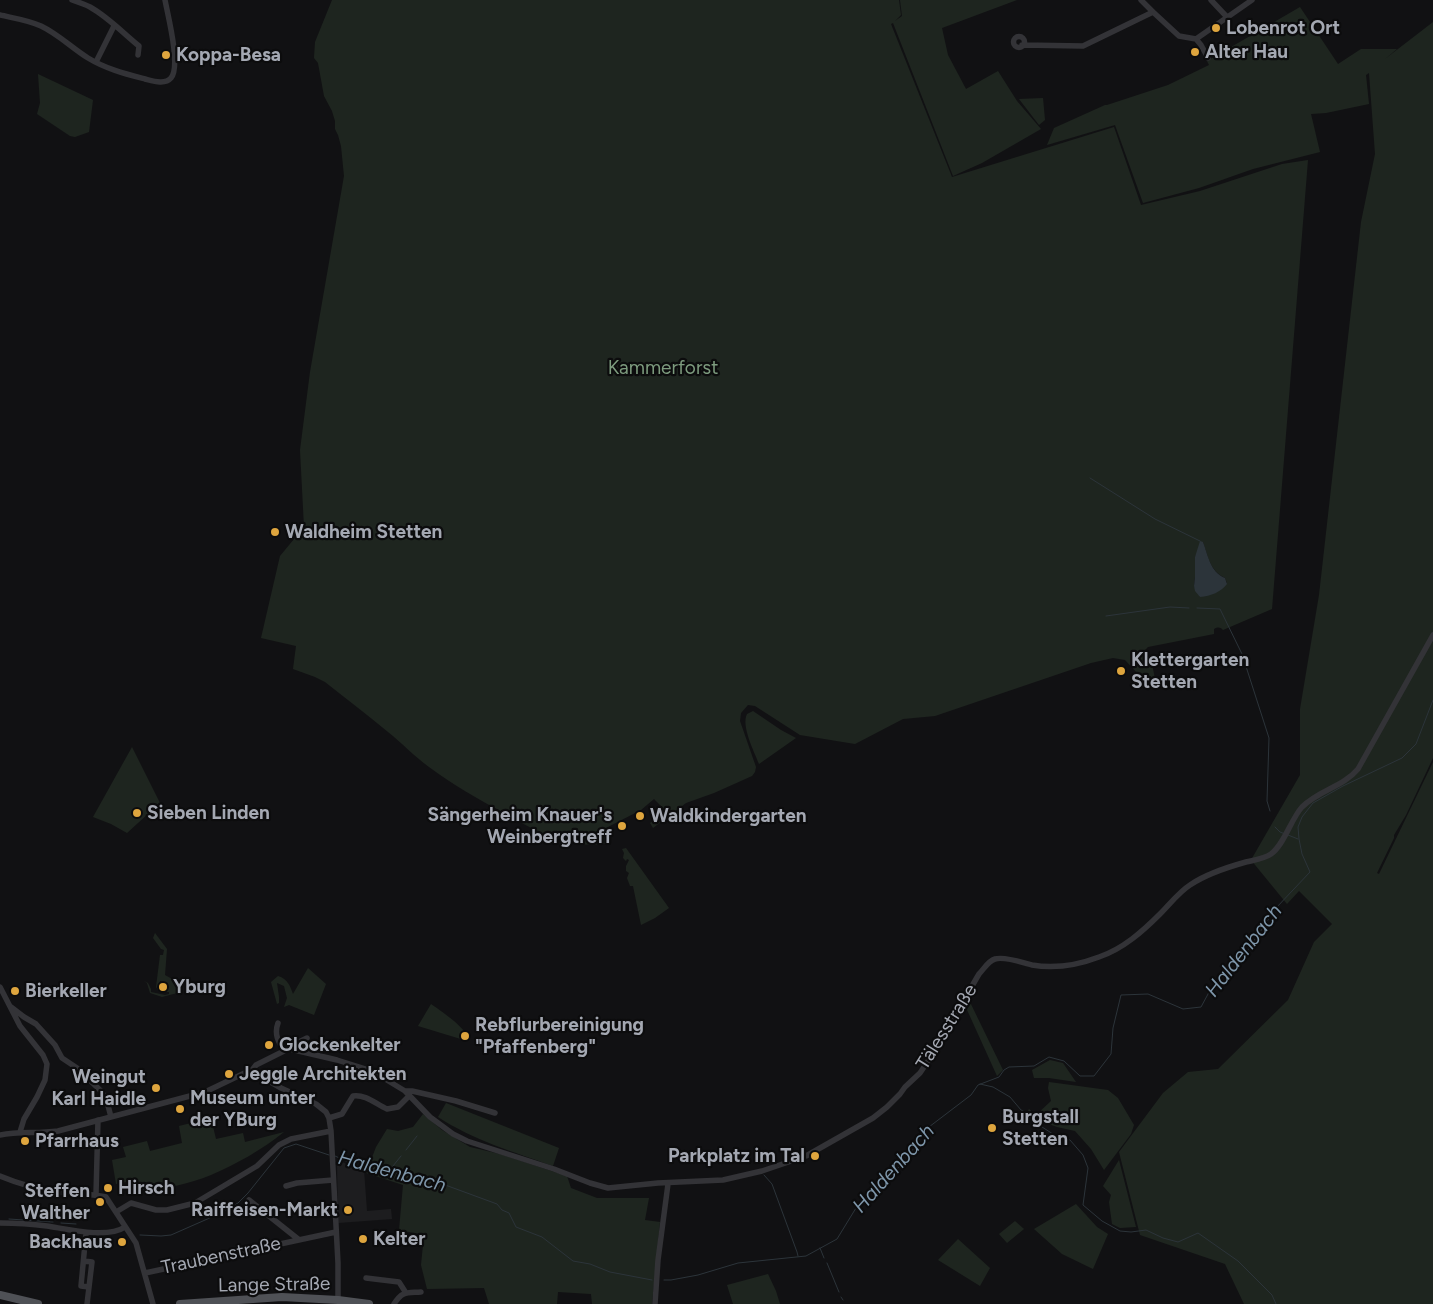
<!DOCTYPE html>
<meta charset="utf-8">
<style>
body{margin:0}
canvas{display:block;background:#111113}
</style>
<canvas width="1433" height="1304"></canvas>
<script>
const context = document.querySelector('canvas').getContext('2d');
context.lineJoin = 'round';
function paint(path, color) { context.fillStyle = color; context.fill(path, 'evenodd'); }
function trace(path, color, width, dash) { context.strokeStyle = color; context.lineWidth = width; context.lineCap = dash ? 'butt' : 'round'; context.setLineDash(dash || []); context.stroke(path); }
function drawText(font, color, halo, rows, align = 'center') {
  context.font = font + ' Figtree,sans-serif'; context.lineWidth = 4.5; context.setLineDash([]); context.textBaseline = 'middle'; context.strokeStyle = halo; context.fillStyle = color; for (const [text, x, y, turn = 0] of rows) {
    context.save(); context.translate(x, y); context.rotate((+turn || 0) * Math.PI / 180); context.textAlign = isNaN(turn) ? turn : align; if (halo) context.strokeText(text, 0, 0); context.fillText(text, 0, 0); context.restore();
  }
}
paint(new Path2D(`
 M 337,1159 L 355,1169 L 364,1170 L 367,1211 L 391,1209 L 392,1219 L 338,1223 Z`), '#1d1d1f');
paint(new Path2D(`
 M 332,0 L 899,0 L 901,15 L 895,21 L 902,16 L 900,0 L 1017,0 L 942,28 L 948,55 L 966,89 L 998,71 L 1017,101 L 1041,129 L 982,163 L 953,176 L 893,23 L 891,24 L 952,177 L 1114,127 L 1141,205 L 1200,191 L 1282,164 L 1308,160 L 1272,609 L 1223,630 C 1220,627 1218,627 1214,629 L 1214,634 L 1148,647 L 1145,650 L 1152,664 L 1155,679 L 1140,676 L 1125,660 L 1113,658 L 1091,663 L 935,716 L 903,719 L 855,744 L 800,735 L 755,706 L 748,705 L 741,713 L 740,721 L 756,767 L 755,772 L 752,776 L 714,793 L 686,803 L 653,828 L 650,823 L 666,811 L 654,799 L 641,810 L 602,830 L 607,840 L 605,844 C 565,848 537,832 504,813 C 478,799 453,785 429,767 C 415,757 402,743 388,732 C 368,715 346,699 325,682 L 315,677 L 293,669 L 296,646 L 261,638 L 280,556 L 304,527 L 300,450 L 310,372 L 344,176 L 341,146 L 338,135 L 335,129 L 335,121 L 332,111 L 324,96 L 318,63 L 314,58 L 315,42 ZM 1203,542 C 1208,556 1210,571 1225,578 L 1227,583 L 1200,597 L 1194,586 L 1195,577 L 1195,557 Z
 M 1300,7 L 1338,64 L 1361,49 L 1397,49 L 1385,59 L 1433,22 L 1433,758 L 1406,815 L 1394,835 L 1394,838 L 1377,873 L 1379,874 L 1433,762 L 1433,1304 L 1244,1304 L 1225,1264 L 1140,1235 L 1119,1152 L 1163,1093 L 1188,1072 L 1218,1069 L 1288,1000 L 1314,942 L 1332,924 L 1299,891 L 1287,904 L 1251,860 L 1300,775 L 1300,709 L 1319,595 L 1361,222 L 1375,154 L 1369,73 L 1366,75 L 1369,104 L 1326,113 L 1311,114 L 1320,152 L 1253,169 L 1199,188 L 1143,203 L 1115,125 L 1047,145 L 1054,128 L 1105,105 L 1107,105 L 1168,85 L 1209,65 L 1207,61 Z
 M 38,74 L 93,100 L 89,132 L 75,137 L 70,136 L 37,114 L 40,103 Z
 M 1043,98 L 1045,120 L 1039,125 L 1019,99 Z
 M 753,711 L 781,730 L 796,738 L 759,764 C 754,751 741,726 747,714 Z
 M 132,747 L 160,803 L 127,833 L 111,824 L 93,817 Z
 M 626,848 L 669,908 L 655,918 L 641,925 L 633,886 L 630,886 L 627,878 L 629,873 L 626,871 L 626,866 L 629,860 L 627,859 L 626,861 L 623,858 L 624,853 L 622,849 Z
 M 155,933 L 167,949 L 165,975 L 181,984 L 178,989 L 181,992 L 162,997 L 150,993 L 147,983 L 144,981 L 148,983 L 151,989 L 151,992 L 165,995 L 169,994 L 169,992 L 166,992 L 168,983 L 160,981 L 158,990 L 156,987 L 160,955 L 163,955 L 164,950 L 161,949 L 153,938 Z
 M 308,968 L 326,984 L 314,1015 L 289,1005 L 284,1007 L 287,998 L 284,986 L 277,983 L 279,997 L 279,1003 L 277,1004 L 271,982 L 278,976 C 288,979 290,986 293,994 Z
 M 967,996 L 1003,1070 L 997,1076 L 963,1001 Z
 M 431,1004 C 441,1011 465,1027 468,1038 L 464,1040 L 418,1026 Z
 M 1050,1060 L 1063,1063 L 1076,1082 L 1049,1078 L 1034,1078 L 1032,1070 Z
 M 1049,1082 L 1108,1090 L 1118,1098 L 1134,1125 L 1131,1134 L 1104,1170 L 1091,1149 L 1075,1131 L 1057,1127 L 1046,1123 L 1040,1124 L 1027,1112 L 1029,1109 L 1036,1115 L 1051,1101 L 1048,1088 Z
 M 446,1103 L 559,1148 L 553,1166 C 514,1152 473,1140 438,1117 Z
 M 423,1114 L 442,1130 L 470,1147 L 500,1154 L 567,1176 L 571,1188 L 597,1198 L 649,1198 L 645,1220 L 660,1222 L 652,1304 L 592,1304 L 591,1294 L 558,1292 L 557,1304 L 489,1304 L 484,1288 L 427,1289 L 421,1265 L 424,1235 L 399,1230 L 403,1185 L 366,1173 L 376,1147 L 387,1129 L 398,1131 L 413,1127 Z
 M 211,1118 L 216,1139 L 243,1133 L 245,1142 L 284,1132 C 262,1150 236,1164 211,1175 C 189,1184 164,1188 140,1194 L 137,1180 L 116,1184 L 112,1160 L 126,1157 L 123,1147 L 147,1141 L 150,1151 L 182,1143 L 179,1126 Z
 M 1119,1160 L 1136,1227 L 1120,1228 L 1112,1224 L 1109,1202 L 1111,1195 L 1103,1186 Z
 M 1076,1204 L 1097,1227 L 1108,1234 L 1093,1269 L 1062,1254 L 1034,1229 Z
 M 1015,1221 L 1024,1229 L 1007,1243 L 999,1234 Z
 M 958,1239 L 990,1268 L 980,1286 L 938,1260 Z
 M 768,1274 L 776,1291 L 780,1304 L 733,1304 L 727,1285 Z`), '#1e251f');
paint(new Path2D(`
 M 1200,541 L 1203,542 C 1208,555 1210,572 1225,578 L 1227,584 C 1221,592 1211,596 1200,597 L 1195,591 L 1194,586 L 1195,577 L 1195,557 Z`), '#2c343a');
trace(new Path2D(`
 M 1090,478 L 1155,519 L 1200,541
 M 1197,608 L 1220,609 L 1242,654 L 1269,738 L 1267,801 L 1270,811
 M 1106,616 L 1170,607 L 1189,608
 M 1275,827 L 1280,832 L 1285,834
 M 1288,835 L 1298,839
 M 980,1084 L 993,1087 L 1010,1097 L 1021,1110 L 1027,1113 L 1039,1125 L 1056,1136 L 1070,1140 L 1083,1155 L 1088,1168 L 1083,1205 L 1102,1221 L 1120,1231 L 1131,1232 L 1146,1230 L 1163,1238 L 1178,1242 L 1198,1233 L 1238,1261 L 1272,1295 L 1276,1304
 M 406,1150 L 417,1136
 M 335,1156 L 357,1166 L 407,1175 L 448,1186 L 497,1204 L 502,1210 L 509,1213 L 516,1227 L 542,1237 L 573,1261 L 590,1264 L 610,1272 L 652,1280
 M 389,1171 L 401,1156
 M 764,1175 L 772,1184 L 797,1252 L 798,1256
 M 9,1219 L 53,1222
 M 61,1223 L 76,1224
 M 140,1235 L 161,1236 L 171,1235 L 221,1213 L 238,1203 L 248,1193 L 284,1148 L 296,1144 L 329,1155
 M 820,1248 L 824,1258
 M 827,1263 L 839,1292
 M 664,1280 L 671,1280 L 698,1275 L 738,1263 L 806,1256 L 837,1239 L 856,1208 L 879,1179 L 904,1164 L 925,1130 L 971,1095 L 978,1085 L 999,1077 L 1004,1070 L 1009,1067 L 1034,1066 L 1049,1057 L 1064,1061 L 1080,1076 L 1094,1076 L 1111,1054 L 1113,1028 L 1121,995 L 1148,994 L 1183,1009 L 1201,1007 L 1214,983 L 1237,966 L 1276,908 L 1310,872 L 1302,854 L 1299,839 L 1298,827 L 1302,817 L 1313,803 L 1343,786 L 1402,758 L 1416,744 L 1433,700
 M 841,1297 L 843,1300`), '#2c343a', 1);
trace(new Path2D(`
 M 72,0 C 78,2 84,4 90,7 C 108,17 123,33 139,46 L 138,55
 M 1141,0 L 1153,12
 M 1211,0 L 1227,17
 M 0,15 C 13,18 28,20 41,26 C 58,34 72,48 88,58 C 106,69 126,74 145,79 C 153,81 165,85 171,78 C 181,66 168,16 165,0
 M1013.5 42a5.5 5.5 0 1 1 11 0a5.5 5.5 0 1 1-11 0Z
 M 1196,39 L 1252,0
 M 1196,39 L 1201,45 L 1208,58
 M 1022,45 L 1083,46 L 1153,12 L 1179,36 L 1196,39
 M 96,62 L 114,26
 M 0,987 L 20,1026 L 43,1055 L 47,1064 L 45,1080 L 37,1097 L 24,1119 L 20,1132
 M 11,1007 L 24,1017 L 36,1024 L 55,1045 L 62,1058 L 77,1068 L 101,1091 L 106,1098 L 111,1117
 M 278,1023 C 274,1034 278,1041 284,1051
 M 290,1049 L 297,1043 L 307,1038
 M 253,1069 L 262,1077 L 281,1088 L 316,1104 L 326,1112 L 329,1118 L 331,1131 L 338,1263 L 338,1300
 M 405,1091 L 412,1091 L 456,1101 L 495,1113
 M 329,1118 L 342,1114 L 353,1096 C 365,1094 376,1104 387,1109 L 398,1107 L 409,1096
 M 0,1135 C 19,1131 38,1134 58,1131 L 205,1092 L 253,1069 L 256,1065 L 284,1051 L 290,1049 L 337,1060 L 372,1071 L 405,1091 L 430,1117 L 453,1134 L 467,1141 L 554,1169 L 590,1183 L 608,1188 L 658,1183 L 723,1180 L 762,1171 L 806,1156 L 873,1118 L 887,1107 L 900,1094 L 905,1087 L 920,1073 L 930,1058 L 979,974 C 984,969 988,961 995,959 C 1005,956 1023,963 1032,965 C 1055,969 1078,965 1099,957 C 1123,949 1143,931 1160,914 C 1170,904 1179,892 1190,885 C 1206,874 1228,867 1246,862 C 1254,860 1264,859 1271,854 C 1284,845 1291,819 1302,807 C 1319,790 1343,787 1358,769 L 1433,635
 M 0,1176 C 19,1184 37,1189 58,1192 C 74,1194 90,1193 106,1197 L 136,1243 L 153,1304
 M 286,1186 L 297,1183 L 333,1180
 M 96,1194 L 98,1120
 M 249,1200 L 298,1239
 M 116,1212 L 131,1203 L 156,1210 L 167,1210 L 195,1203 L 257,1166 L 279,1145 L 291,1139 L 331,1131
 M 0,1223 C 16,1223 32,1224 47,1226 C 67,1229 107,1239 125,1227
 M 86,1233 L 81,1286 L 89,1287
 M 84,1261 L 92,1262 L 87,1304
 M 145,1273 L 336,1232
 M 366,1278 L 399,1282 L 406,1293
 M 394,1304 C 402,1291 406,1293 421,1292
 M 655,1304 L 658,1260 L 668,1184`), '#333337', 5.5);
trace(new Path2D(`
 M 0,1295 L 38,1304
 M 180,1304 L 282,1297 L 338,1300 L 369,1304`), '#4f5156', 8);
for (const [x, y, r, color] of [
 [1216,28,5,"#dea53e"],
 [1195,52,5,"#dea53e"],
 [166,55,5,"#dea53e"],
 [275,532,5,"#dea53e"],
 [1121,671,5,"#dea53e"],
 [137,813,5,"#dea53e"],
 [640,816,5,"#dea53e"],
 [622,826,5,"#dea53e"],
 [163,987,5,"#dea53e"],
 [15,991,5,"#dea53e"],
 [465,1036,5,"#dea53e"],
 [269,1045,5,"#dea53e"],
 [229,1074,5,"#dea53e"],
 [156,1088,5,"#dea53e"],
 [180,1109,5,"#dea53e"],
 [992,1128,5,"#dea53e"],
 [25,1141,5,"#dea53e"],
 [815,1156,5,"#dea53e"],
 [108,1188,5,"#dea53e"],
 [100,1202,5,"#dea53e"],
 [348,1210,5,"#dea53e"],
 [363,1239,5,"#dea53e"],
 [122,1242,5,"#dea53e"]
]) { const dot = new Path2D(); dot.arc(x, y, r, 0, 2 * Math.PI); context.fillStyle = color; context.fill(dot); trace(dot, '#0c0c0d', 2); }
drawText('bold 19px', '#a4a8b2', '#0c0c0d', [
 ["Lobenrot Ort",1226,28],
 ["Alter Hau",1205,52],
 ["Koppa-Besa",176,55],
 ["Waldheim Stetten",285,532],
 ["Klettergarten",1131,660],
 ["Stetten",1131,682],
 ["Sieben Linden",147,813],
 ["Sängerheim Knauer's",612,815,"right"],
 ["Weinbergtreff",612,837,"right"],
 ["Waldkindergarten",650,816],
 ["Yburg",173,987],
 ["Bierkeller",25,991],
 ["Rebflurbereinigung",475,1025],
 ["\"Pfaffenberg\"",475,1047],
 ["Glockenkelter",279,1045],
 ["Jeggle Architekten",239,1074],
 ["Weingut",146,1077,"right"],
 ["Karl Haidle",146,1099,"right"],
 ["Museum unter",190,1098],
 ["der YBurg",190,1120],
 ["Burgstall",1002,1117],
 ["Stetten",1002,1139],
 ["Pfarrhaus",35,1141],
 ["Parkplatz im Tal",805,1156,"right"],
 ["Hirsch",118,1188],
 ["Steffen",90,1191,"right"],
 ["Walther",90,1213,"right"],
 ["Raiffeisen-Markt",338,1210,"right"],
 ["Kelter",373,1239],
 ["Backhaus",112,1242,"right"]
], 'left');
drawText('19px', '#7d9b7e', '#0c0c0d', [
 ["Kammerforst",663,368]
]);
drawText('19px', '#a4a8b2', '#0c0c0d', [
 ["Tälesstraße",947,1027,-58],
 ["Traubenstraße",221,1256,-12],
 ["Lange Straße",274,1285,-1]
]);
drawText('italic 20px', '#7e96aa', '#0c0c0d', [
 ["Haldenbach",1244,951,-52],
 ["Haldenbach",894,1169,-48],
 ["Haldenbach",392,1172,15]
]);
</script>
